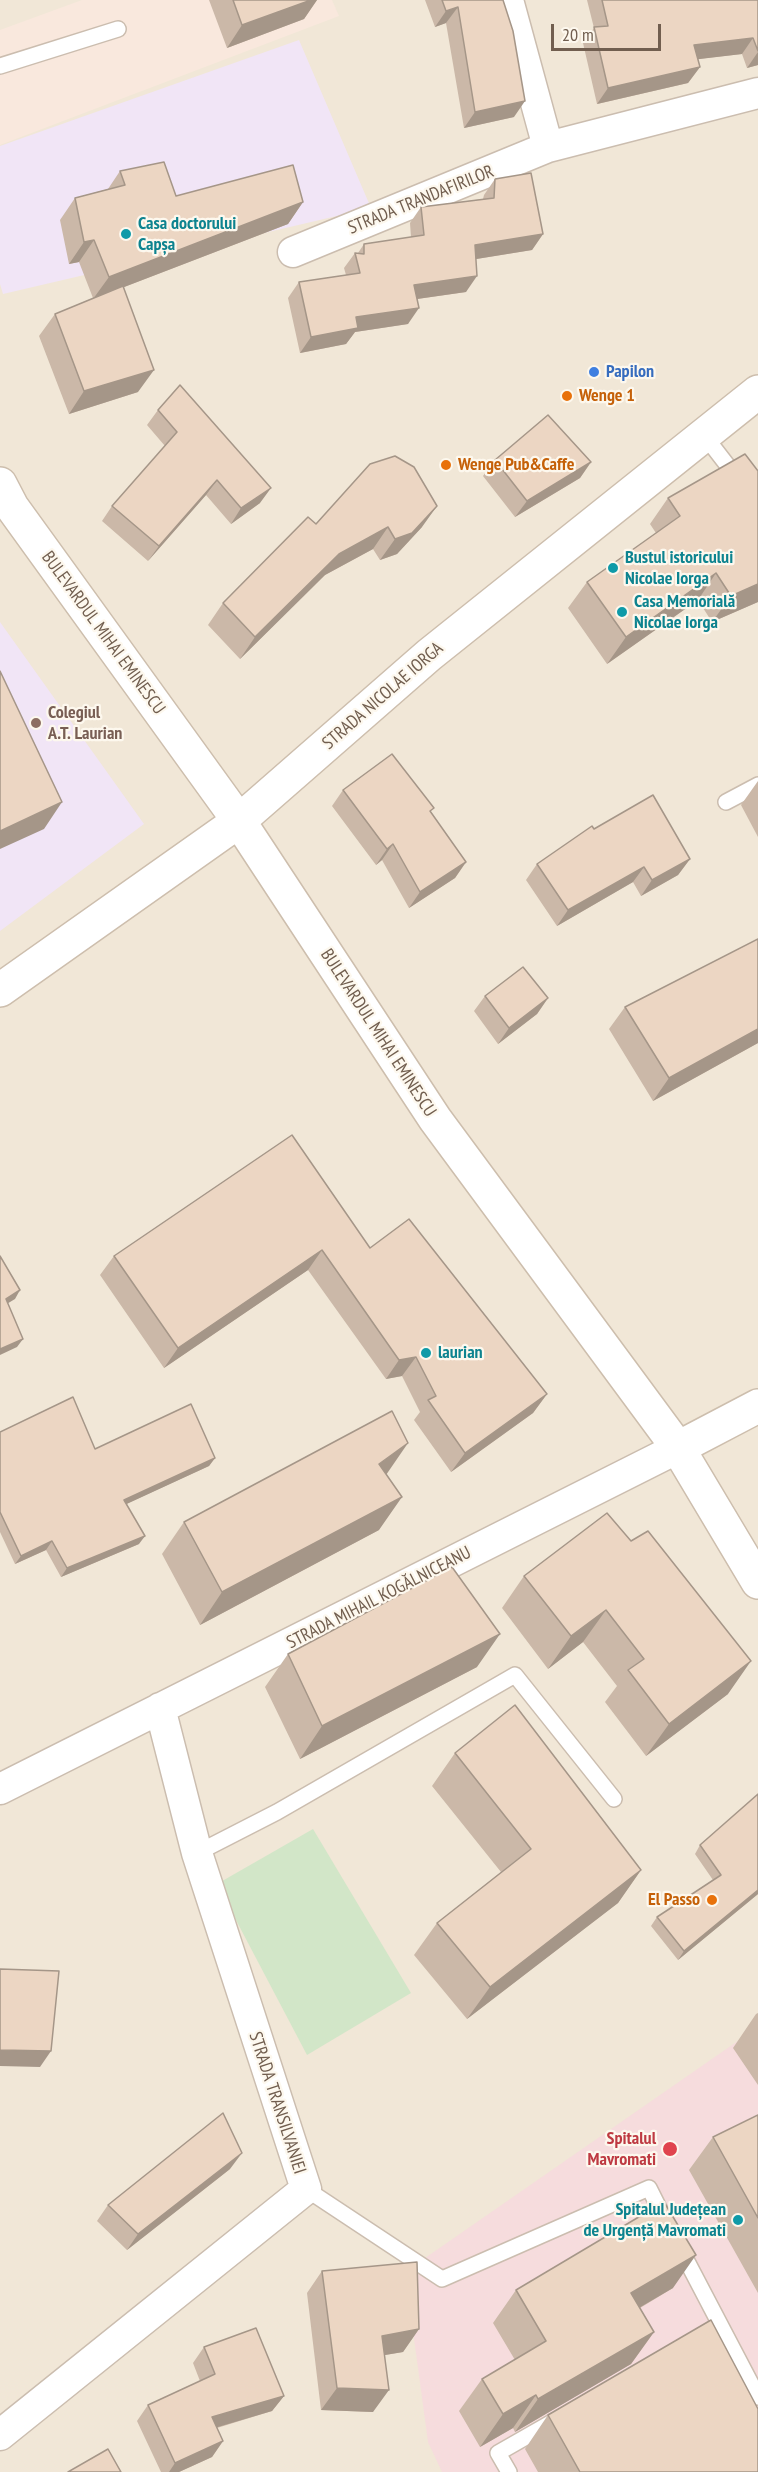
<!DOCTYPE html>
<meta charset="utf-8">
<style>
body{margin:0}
#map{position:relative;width:758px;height:2472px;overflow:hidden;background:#faf4e8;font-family:"PT Sans Narrow",sans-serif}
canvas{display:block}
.scale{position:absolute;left:551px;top:24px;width:110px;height:27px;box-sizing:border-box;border:3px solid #715e4f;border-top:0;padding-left:8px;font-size:18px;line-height:21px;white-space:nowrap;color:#715e4f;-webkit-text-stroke:4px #fdf8ee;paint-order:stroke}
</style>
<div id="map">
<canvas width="758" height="2472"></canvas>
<div class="scale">20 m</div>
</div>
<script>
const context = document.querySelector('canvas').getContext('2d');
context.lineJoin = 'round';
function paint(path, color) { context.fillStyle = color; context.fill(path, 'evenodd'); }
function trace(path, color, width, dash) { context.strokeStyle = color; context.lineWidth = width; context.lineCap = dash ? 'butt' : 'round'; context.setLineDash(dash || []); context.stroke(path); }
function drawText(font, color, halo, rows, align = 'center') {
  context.font = font + ' "PT Sans Narrow",sans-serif'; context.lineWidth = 4.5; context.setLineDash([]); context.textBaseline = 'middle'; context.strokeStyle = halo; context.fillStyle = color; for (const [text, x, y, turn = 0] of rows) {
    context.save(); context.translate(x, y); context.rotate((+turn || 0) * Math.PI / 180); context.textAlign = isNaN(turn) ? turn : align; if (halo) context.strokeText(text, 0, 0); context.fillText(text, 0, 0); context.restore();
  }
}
paint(new Path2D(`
 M 0,0 L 758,0 L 758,2472 L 0,2472 Z`), '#f1e7d7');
paint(new Path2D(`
 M 82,0 L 332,0 L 339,16 L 0,145 L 0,30 Z`), '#f9e8dd');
paint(new Path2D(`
 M 299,40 L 371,208 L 3,294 L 0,284 L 0,146 Z
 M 0,622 L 144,824 L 0,931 Z`), '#f1e5f6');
paint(new Path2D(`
 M 758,2027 L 758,2472 L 442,2472 L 428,2442 L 405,2272 Z`), '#f6dcdd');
paint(new Path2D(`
 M 313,1829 L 411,1993 L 307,2055 L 217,1884 Z`), '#d2e6c8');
const lane = new Path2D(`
 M 0,66 L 118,29
 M 704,435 L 758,505
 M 726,802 L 758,785
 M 197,1853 L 277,1812 L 515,1675 L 614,1799
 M 306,2189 L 442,2279 L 649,2188 L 667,2224
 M 680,2248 L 758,2397
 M 509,2472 L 498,2453 L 554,2421`);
const street = new Path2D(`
 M 508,0 L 548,147
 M 293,252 L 548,147 L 758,93
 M 0,1789 L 678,1448
 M 0,2435 L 306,2189 L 197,1853 L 160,1708`);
const secondary = new Path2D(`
 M 0,484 L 12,507 L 239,821 L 435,1119 L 678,1448 L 758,1582
 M 0,990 L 239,821 L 429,655 L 758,392
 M 678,1448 L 758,1406`);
trace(lane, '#cbbdaf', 18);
trace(street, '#cbbdaf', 33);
trace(secondary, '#cdbead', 36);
trace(lane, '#fff', 15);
trace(street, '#fff', 30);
trace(secondary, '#fff', 33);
paint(new Path2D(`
 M 209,0 L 317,0 L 304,19 L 227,48 Z
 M 425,0 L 503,0 L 514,117 L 464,128 L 446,23 L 435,27 Z
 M 587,0 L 758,0 L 758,65 L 747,68 L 742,54 L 698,59 L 700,67 L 688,83 L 597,104 L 583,43 L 594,28 Z
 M 120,171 L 176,196 L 303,202 L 288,224 L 124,287 L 138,392 L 69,414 L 39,336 L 55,314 L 93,298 L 79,262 L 69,264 L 60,220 L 75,198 L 108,189 Z
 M 495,179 L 543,234 L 532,250 L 476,259 L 466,292 L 417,299 L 408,324 L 355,332 L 346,344 L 300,353 L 288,298 L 299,282 L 346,275 L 344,268 L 355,253 L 358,253 L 364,244 L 411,237 L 410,223 L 421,207 L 483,199 L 484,195 Z
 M 158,410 L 260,503 L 231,524 L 206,495 L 148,561 L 102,521 L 112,506 L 165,446 L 147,425 Z
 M 495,460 L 591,462 L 580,478 L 515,517 L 483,476 Z
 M 668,498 L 758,602 L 712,622 L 698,600 L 607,664 L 568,608 L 587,582 L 656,533 L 650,524 Z
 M 316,524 L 422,527 L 397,554 L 380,560 L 373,549 L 325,575 L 240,659 L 208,625 L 223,603 Z
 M 758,781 L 758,837 L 741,805 Z
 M 343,790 L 431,812 L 466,862 L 455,878 L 409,908 L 382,860 L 376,865 L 332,806 Z
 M 594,829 L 690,859 L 678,875 L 641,896 L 633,882 L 557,926 L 526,880 L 537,864 Z
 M 758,939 L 758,1043 L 653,1101 L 609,1029 L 625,1007 Z
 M 485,996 L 548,998 L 537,1014 L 498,1044 L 474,1011 Z
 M 370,1248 L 547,1394 L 533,1413 L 451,1472 L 414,1420 L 420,1412 L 402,1376 L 386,1379 L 308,1270 L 164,1368 L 100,1275 L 114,1256 Z
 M 0,1432 L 95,1449 L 215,1458 L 209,1466 L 126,1504 L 139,1544 L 61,1577 L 46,1550 L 15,1564 L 0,1532 Z
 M 386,1475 L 379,1530 L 200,1625 L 162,1554 L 184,1522 Z
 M 607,1513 L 728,1694 L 646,1756 L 605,1702 L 617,1686 L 583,1642 L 548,1669 L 502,1608 L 524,1576 Z
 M 288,1654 L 477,1667 L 300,1759 L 265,1687 Z
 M 455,1753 L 641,1870 L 618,1903 L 467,2019 L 414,1955 L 437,1923 L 501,1872 L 432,1786 Z
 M 700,1845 L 758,1894 L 678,1960 L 651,1926 L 657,1917 L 713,1880 L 695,1854 Z
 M 758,2013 L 758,2085 L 733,2048 L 756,2014 Z
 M 758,2115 L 758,2293 L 689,2170 L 713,2137 Z
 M 230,2169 L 127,2250 L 97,2221 L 108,2205 Z
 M 322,2271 L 419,2329 L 403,2352 L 385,2355 L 373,2412 L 321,2410 L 307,2293 Z
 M 673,2288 L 640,2308 L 654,2332 L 631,2364 L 515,2432 L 513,2428 L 480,2447 L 459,2411 L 482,2379 L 515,2360 L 493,2323 L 516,2290 Z
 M 204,2347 L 284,2396 L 272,2411 L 217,2428 L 223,2441 L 212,2457 L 179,2472 L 161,2472 L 137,2421 L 148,2405 L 200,2381 L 193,2363 Z
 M 548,2415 L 758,2472 L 538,2472 L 525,2449 Z`), '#cbb8a8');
paint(new Path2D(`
 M 311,0 L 317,0 L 304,19 L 227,48 L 242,25 Z
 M 458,7 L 446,23 L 435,27 L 446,11 Z
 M 753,38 L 742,54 L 683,61 L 694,45 Z
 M 758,52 L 758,65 L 747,68 Z
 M 700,67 L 688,83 L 597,104 L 608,88 Z
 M 525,101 L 514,117 L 464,128 L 475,112 Z
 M 303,202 L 288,224 L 93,299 L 109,277 Z
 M 543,234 L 532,250 L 464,261 L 475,245 Z
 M 94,240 L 79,262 L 69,264 L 84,242 Z
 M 477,276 L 466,292 L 403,301 L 414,285 Z
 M 419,308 L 408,324 L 355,332 L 346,344 L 300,353 L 311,337 L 356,317 Z
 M 154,370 L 138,392 L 69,414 L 84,391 Z
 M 591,462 L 580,478 L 515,517 L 527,501 Z
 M 217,480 L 206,495 L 148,561 L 159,546 Z
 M 271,488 L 260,503 L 231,524 L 241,508 Z
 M 437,506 L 422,527 L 397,554 L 380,560 L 395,539 Z
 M 388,527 L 373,549 L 325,575 L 240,659 L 255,637 L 339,554 Z
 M 716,573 L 698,600 L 607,664 L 626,637 Z
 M 758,584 L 758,602 L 712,622 L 731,596 Z
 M 62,802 L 44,829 L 0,849 L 0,831 Z
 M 393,844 L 382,860 L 376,865 L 387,849 Z
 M 690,859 L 678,875 L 641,896 L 652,880 Z
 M 466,862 L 455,878 L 409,908 L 420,892 Z
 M 644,867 L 633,882 L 557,926 L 568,910 Z
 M 548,998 L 537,1014 L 498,1044 L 509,1028 Z
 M 758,1029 L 758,1043 L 653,1101 L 669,1078 Z
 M 322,1250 L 308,1270 L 164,1368 L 178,1348 Z
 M 20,1290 L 15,1299 L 0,1308 L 6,1299 Z
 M 23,1339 L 17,1347 L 0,1355 L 0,1349 Z
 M 416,1357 L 402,1376 L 386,1379 L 399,1360 Z
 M 547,1394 L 533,1413 L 451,1472 L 465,1453 Z
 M 408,1443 L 386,1475 L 379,1464 Z
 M 215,1458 L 209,1466 L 118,1508 L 124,1500 Z
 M 402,1497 L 379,1530 L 200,1625 L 222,1592 Z
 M 145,1536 L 139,1544 L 61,1577 L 67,1568 Z
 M 52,1541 L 46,1550 L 15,1564 L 21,1556 Z
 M 606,1610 L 583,1642 L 548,1669 L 571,1636 Z
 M 500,1634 L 477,1667 L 300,1759 L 322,1726 Z
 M 751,1661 L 728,1694 L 646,1756 L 669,1724 Z
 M 641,1870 L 618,1903 L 467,2019 L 490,1987 Z
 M 758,1890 L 758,1894 L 678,1960 L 684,1951 Z
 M 0,2050 L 51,2051 L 40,2067 L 0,2066 Z
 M 242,2153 L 230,2169 L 127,2250 L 138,2234 Z
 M 696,2255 L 673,2288 L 608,2326 L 631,2293 Z
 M 419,2329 L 403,2352 L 367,2358 L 382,2336 Z
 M 654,2332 L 631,2364 L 515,2432 L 538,2399 Z
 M 337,2388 L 389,2390 L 373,2412 L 321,2410 Z
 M 536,2395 L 513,2428 L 480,2447 L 503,2414 Z
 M 284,2396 L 272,2411 L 201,2432 L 212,2417 Z
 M 223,2441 L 212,2457 L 179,2472 L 169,2472 L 175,2463 Z`), '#a59688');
const building = new Path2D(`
 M 233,0 L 311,0 L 242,25 Z
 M 442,0 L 503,0 L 513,31 L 525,101 L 475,112 L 458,7 L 446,11 Z
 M 602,0 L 758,0 L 758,51 L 753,38 L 694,45 L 700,67 L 608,88 L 594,27 L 608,26 Z
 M 164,162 L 176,196 L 293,165 L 303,202 L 109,277 L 94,240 L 84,242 L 75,198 L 125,185 L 120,171 Z
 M 531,173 L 543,234 L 475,245 L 477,276 L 414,285 L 419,308 L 356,317 L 358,328 L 311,337 L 299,282 L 360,273 L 355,253 L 364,254 L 364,244 L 424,235 L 421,207 L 494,198 L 495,179 Z
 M 123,286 L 154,370 L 84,391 L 55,314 Z
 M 180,385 L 271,488 L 241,508 L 217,480 L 159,546 L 112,506 L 177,432 L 158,410 Z
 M 548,415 L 591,462 L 527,501 L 495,460 Z
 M 745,454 L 758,471 L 758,584 L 731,596 L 716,573 L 626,637 L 587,582 L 680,516 L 668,498 Z
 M 395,456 L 414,467 L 437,506 L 412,533 L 395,539 L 388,527 L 339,554 L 255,637 L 223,603 L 308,517 L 316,524 L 370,464 Z
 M 0,671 L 62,802 L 0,831 Z
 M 392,754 L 434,808 L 430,811 L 466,862 L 420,892 L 393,844 L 387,849 L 343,790 Z
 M 653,795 L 690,859 L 652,880 L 644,867 L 568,910 L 537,864 L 592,826 L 594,829 Z
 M 758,939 L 758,1029 L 669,1078 L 625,1007 Z
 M 523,967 L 548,998 L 509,1028 L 485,996 Z
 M 292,1135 L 370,1248 L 409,1219 L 547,1394 L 465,1453 L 428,1400 L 436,1396 L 416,1357 L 399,1360 L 322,1250 L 178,1348 L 114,1256 Z
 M 0,1256 L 20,1290 L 6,1299 L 23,1339 L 0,1349 Z
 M 73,1397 L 95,1449 L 191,1404 L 215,1458 L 124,1500 L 145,1536 L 67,1568 L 52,1541 L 21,1556 L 0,1512 L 0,1432 Z
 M 392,1411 L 408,1443 L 379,1464 L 402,1497 L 222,1592 L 184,1522 Z
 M 607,1513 L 631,1541 L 648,1531 L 751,1661 L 669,1724 L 628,1670 L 644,1659 L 606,1610 L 571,1636 L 524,1576 Z
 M 452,1567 L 500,1634 L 322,1726 L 288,1654 Z
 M 515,1705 L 641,1870 L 490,1987 L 437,1923 L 531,1849 L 455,1753 Z
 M 758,1794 L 758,1890 L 684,1951 L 657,1917 L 721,1875 L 700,1845 Z
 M 0,1969 L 59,1971 L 51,2051 L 0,2050 Z
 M 223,2113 L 242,2153 L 138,2234 L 108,2205 Z
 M 758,2115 L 758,2218 L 713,2137 Z
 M 664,2202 L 696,2255 L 631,2293 L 654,2332 L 538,2399 L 536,2395 L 503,2414 L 482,2379 L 546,2341 L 516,2290 Z
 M 417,2262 L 419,2329 L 382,2336 L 389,2390 L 337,2388 L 322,2271 Z
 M 711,2320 L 758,2409 L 758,2472 L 580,2472 L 548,2415 Z
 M 256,2328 L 284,2396 L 212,2417 L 223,2441 L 175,2463 L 148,2405 L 215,2374 L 204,2347 Z
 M 108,2449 L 121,2472 L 68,2472 Z`);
paint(building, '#ecd6c3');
trace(building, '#a59688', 1.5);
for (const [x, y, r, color] of [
 [126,234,6,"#0f9aa8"],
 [594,372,6,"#3f7fe0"],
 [567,396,6,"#e8710a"],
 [446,465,6,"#e8710a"],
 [613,568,6,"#0f9aa8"],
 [622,612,6,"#0f9aa8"],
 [36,723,6,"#8d6e63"],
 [426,1353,6,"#0f9aa8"],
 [712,1900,6,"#e8710a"],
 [670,2149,8,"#e0444e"],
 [738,2220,6,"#0f9aa8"]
]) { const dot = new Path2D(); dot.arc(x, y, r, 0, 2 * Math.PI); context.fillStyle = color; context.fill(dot); trace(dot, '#fdf8ee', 2); }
drawText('18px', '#715e4f', '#fdf8ee', [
 ["STRADA TRANDAFIRILOR",421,200,-22],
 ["BULEVARDUL MIHAI EMINESCU",103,633,54],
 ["STRADA NICOLAE IORGA",383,696,-41],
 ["BULEVARDUL MIHAI EMINESCU",378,1033,57],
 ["STRADA MIHAIL KOGĂLNICEANU",379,1598,-27],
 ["STRADA TRANSILVANIEI",277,2103,72]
]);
drawText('bold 18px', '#0d838f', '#fdf8ee', [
 ["Casa doctorului",138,224],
 ["Capșa",138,245],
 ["Bustul istoricului",625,558],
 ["Nicolae Iorga",625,579],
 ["Casa Memorială",634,602],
 ["Nicolae Iorga",634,623],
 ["laurian",438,1353],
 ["Spitalul Județean",726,2210,"right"],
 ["de Urgență Mavromati",726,2231,"right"]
], 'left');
drawText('bold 18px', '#366cbe', '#fdf8ee', [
 ["Papilon",606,372]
], 'left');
drawText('bold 18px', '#c56008', '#fdf8ee', [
 ["Wenge 1",579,396],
 ["Wenge Pub&Caffe",458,465],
 ["El Passo",700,1900,"right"]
], 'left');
drawText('bold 18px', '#785e54', '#fdf8ee', [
 ["Colegiul",48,713],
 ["A.T. Laurian",48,734]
], 'left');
drawText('bold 18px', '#be3a42', '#fdf8ee', [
 ["Spitalul",656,2139],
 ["Mavromati",656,2160]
], 'right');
</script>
